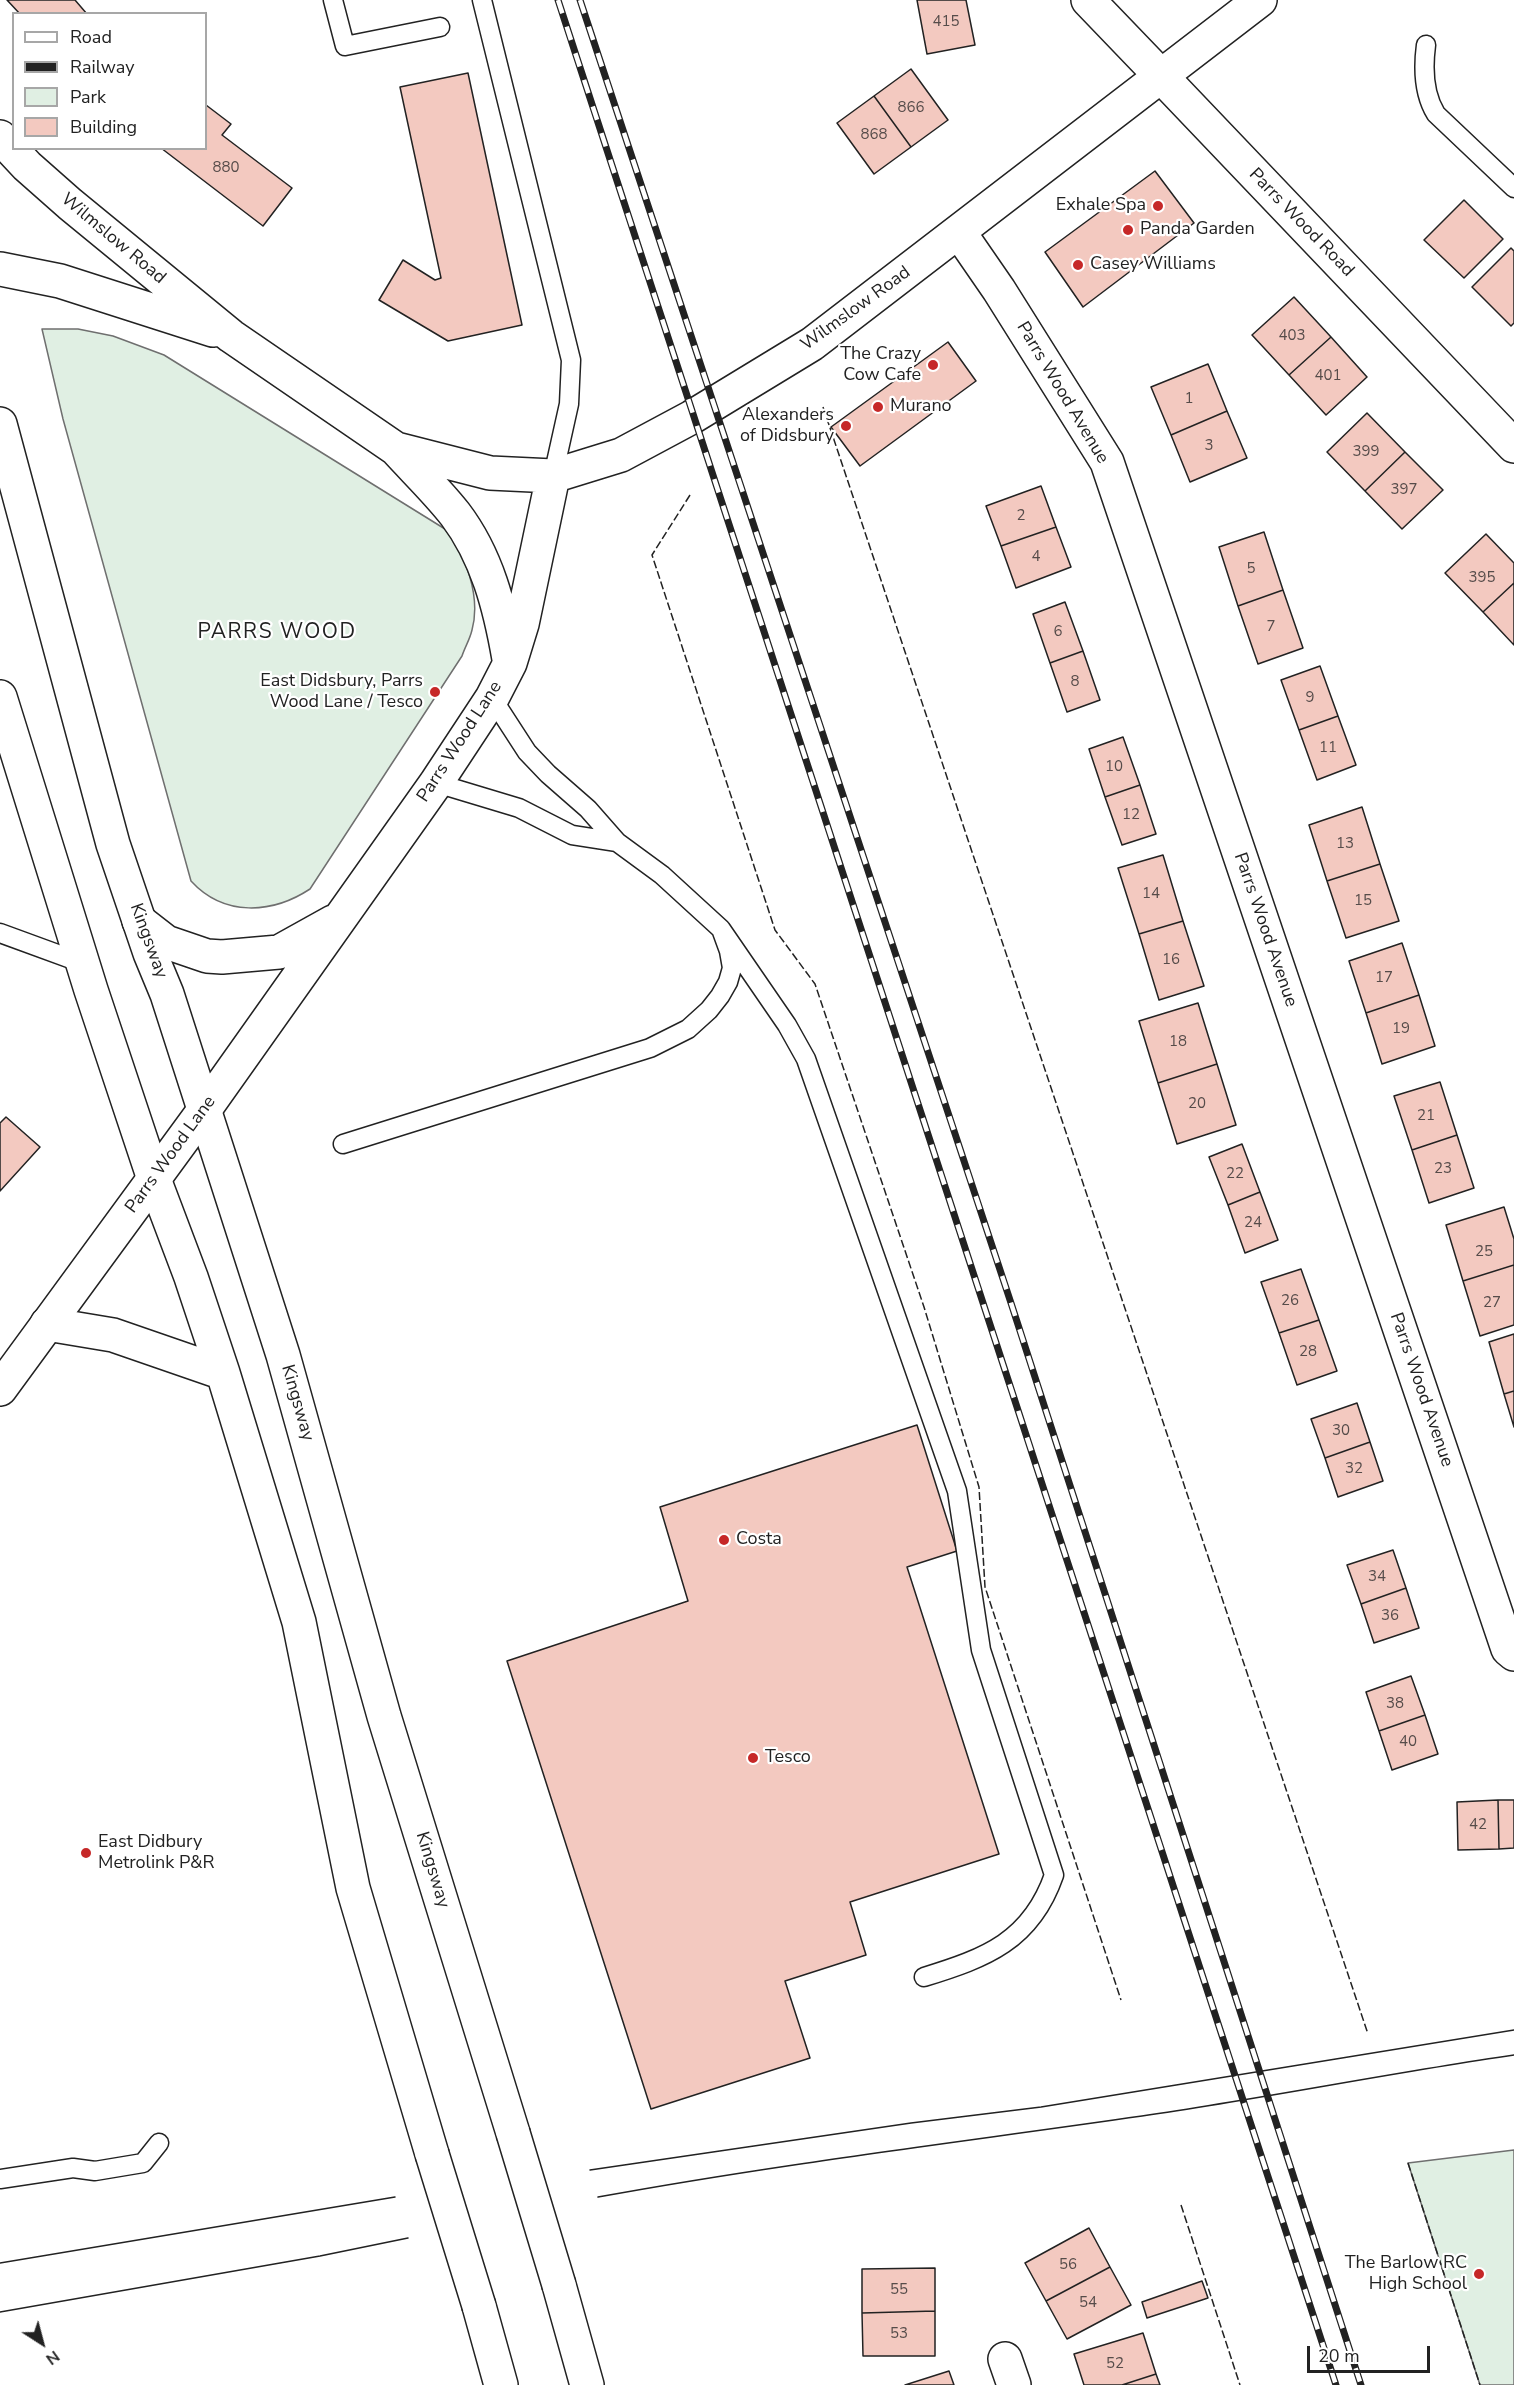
<!DOCTYPE html>
<style>
body{margin:0}
#map{position:relative;width:1514px;height:2385px;overflow:hidden;background:#fff;font-family:"Nunito Sans",sans-serif}
canvas{display:block}
.legend{position:absolute;left:12px;top:12px;width:195px;height:138px;box-sizing:border-box;background:#fff;border:2px solid #a7a7a7;margin:0;padding:8px 10px;list-style:none;font-size:18px;color:#222}
.legend li{display:flex;align-items:center;gap:12px;height:30px}
.legend b{width:30px;border:2px solid #a7a7a7}
.north{position:absolute;left:12px;top:2313px;width:60px;height:60px;-webkit-text-stroke:4px #fff;paint-order:stroke;rotate:144deg;font-size:16px;font-weight:700;line-height:24px;text-align:center;color:#222}
.north::after{content:'';display:block;margin:auto;width:21px;height:27px;background:#222;clip-path:polygon(50% 0,100% 100%,50% 72%,0 100%)}
.scale{position:absolute;left:1307px;top:2346px;width:123px;height:27px;box-sizing:border-box;border:3px solid #222;border-top:0;padding-left:8px;font-size:18px;line-height:21px;white-space:nowrap;color:#222;-webkit-text-stroke:4px #fff;paint-order:stroke}
</style>
<div id="map">
<canvas width="1514" height="2385"></canvas>
<ul class="legend">
<li><b style="height:8px;background:#fff"></b>Road</li>
<li><b style="height:8px;background:#222"></b>Railway</li>
<li><b style="height:16px;background:#e0efe3"></b>Park</li>
<li><b style="height:16px;background:#f3c9c0"></b>Building</li>
</ul>
<div class="north">N</div>
<div class="scale">20 m</div>
</div>
<script>
const context = document.querySelector('canvas').getContext('2d');
context.lineJoin = 'round';
function paint(path, color) { context.fillStyle = color; context.fill(path, 'evenodd'); }
function trace(path, color, width, dash) { context.strokeStyle = color; context.lineWidth = width; context.lineCap = dash ? 'butt' : 'round'; context.setLineDash(dash || []); context.stroke(path); }
function drawText(font, color, halo, rows, align = 'center') {
  context.font = font + ' "Nunito Sans",sans-serif'; context.lineWidth = 4.5; context.setLineDash([]); context.textBaseline = 'middle'; context.strokeStyle = halo; context.fillStyle = color; for (const [text, x, y, turn = 0] of rows) {
    context.save(); context.translate(x, y); context.rotate((+turn || 0) * Math.PI / 180); context.textAlign = isNaN(turn) ? turn : align; if (halo) context.strokeText(text, 0, 0); context.fillText(text, 0, 0); context.restore();
  }
}
const green = new Path2D(`
 M 42,329 L 78,329 L 113,336 L 164,355 L 445,529 C 466,554 481,597 472,630 C 470,639 465,647 462,656 L 310,889 C 272,914 224,917 191,881 L 63,419 Z
 M 1514,2150 L 1514,2385 L 1480,2385 L 1408,2163 Z`);
paint(green, '#e0efe3');
trace(green, '#6f6f6f', 1.5);
const building = new Path2D(`
 M 7,0 L 75,0 L 87,14 L 20,14 Z
 M 917,0 L 966,0 L 975,45 L 927,54 Z
 M 911,69 L 948,120 L 911,147 L 874,96 Z
 M 468,73 L 522,325 L 448,341 L 379,300 L 403,260 L 435,280 L 441,278 L 400,87 Z
 M 874,96 L 911,147 L 874,174 L 837,123 Z
 M 206,105 L 231,124 L 222,135 L 292,188 L 263,226 L 161,148 L 206,148 Z
 M 1155,171 L 1194,223 L 1083,307 L 1045,252 Z
 M 1464,200 L 1503,239 L 1464,278 L 1424,240 Z
 M 1511,248 L 1514,251 L 1514,323 L 1511,326 L 1472,287 Z
 M 1294,297 L 1331,337 L 1289,375 L 1252,335 Z
 M 1331,337 L 1367,377 L 1326,415 L 1289,375 Z
 M 948,342 L 976,381 L 860,466 L 831,427 Z
 M 1208,364 L 1227,411 L 1171,435 L 1151,387 Z
 M 1227,411 L 1247,458 L 1190,482 L 1171,435 Z
 M 1367,413 L 1405,452 L 1365,491 L 1327,452 Z
 M 1405,452 L 1443,490 L 1402,529 L 1365,491 Z
 M 1041,486 L 1056,527 L 1001,546 L 986,506 Z
 M 1056,527 L 1071,567 L 1016,588 L 1001,546 Z
 M 1264,532 L 1283,590 L 1238,606 L 1219,547 Z
 M 1486,534 L 1514,563 L 1514,583 L 1483,612 L 1445,573 Z
 M 1514,583 L 1514,645 L 1483,612 Z
 M 1283,590 L 1303,648 L 1258,664 L 1238,606 Z
 M 1065,602 L 1083,651 L 1050,663 L 1033,614 Z
 M 1083,651 L 1100,700 L 1067,712 L 1050,663 Z
 M 1320,666 L 1338,716 L 1299,730 L 1281,680 Z
 M 1338,716 L 1356,765 L 1317,780 L 1299,730 Z
 M 1123,737 L 1140,785 L 1105,797 L 1089,749 Z
 M 1140,785 L 1156,834 L 1122,845 L 1105,797 Z
 M 1362,807 L 1380,864 L 1327,881 L 1309,825 Z
 M 1163,855 L 1183,921 L 1139,934 L 1118,868 Z
 M 1380,864 L 1399,921 L 1346,938 L 1327,881 Z
 M 1183,921 L 1204,986 L 1159,1000 L 1139,934 Z
 M 1402,943 L 1419,995 L 1366,1013 L 1349,961 Z
 M 1419,995 L 1435,1046 L 1382,1064 L 1366,1013 Z
 M 1198,1003 L 1217,1064 L 1158,1083 L 1139,1021 Z
 M 1217,1064 L 1236,1125 L 1177,1144 L 1158,1083 Z
 M 1440,1082 L 1457,1135 L 1412,1150 L 1394,1096 Z
 M 6,1117 L 40,1147 L 0,1191 L 0,1123 Z
 M 1457,1135 L 1474,1188 L 1429,1203 L 1412,1150 Z
 M 1242,1144 L 1260,1192 L 1228,1205 L 1209,1157 Z
 M 1260,1192 L 1278,1240 L 1245,1253 L 1228,1205 Z
 M 1504,1207 L 1514,1239 L 1514,1265 L 1463,1281 L 1446,1225 Z
 M 1514,1265 L 1514,1325 L 1480,1336 L 1463,1281 Z
 M 1301,1269 L 1319,1320 L 1279,1333 L 1261,1282 Z
 M 1319,1320 L 1337,1371 L 1297,1385 L 1279,1333 Z
 M 1514,1334 L 1514,1391 L 1504,1394 L 1489,1342 Z
 M 1514,1391 L 1514,1427 L 1504,1394 Z
 M 1357,1403 L 1370,1442 L 1325,1458 L 1311,1419 Z
 M 917,1425 L 957,1551 L 907,1567 L 999,1854 L 850,1902 L 866,1955 L 785,1981 L 810,2058 L 651,2109 L 507,1661 L 688,1601 L 660,1507 Z
 M 1370,1442 L 1383,1481 L 1338,1497 L 1325,1458 Z
 M 1393,1550 L 1406,1588 L 1361,1604 L 1347,1565 Z
 M 1406,1588 L 1419,1628 L 1374,1643 L 1361,1604 Z
 M 1411,1676 L 1425,1715 L 1379,1731 L 1366,1692 Z
 M 1425,1715 L 1438,1754 L 1392,1770 L 1379,1731 Z
 M 1498,1800 L 1514,1800 L 1514,1848 L 1499,1849 Z
 M 1498,1800 L 1499,1849 L 1458,1850 L 1457,1802 Z
 M 1089,2228 L 1110,2267 L 1046,2301 L 1025,2263 Z
 M 1110,2267 L 1131,2305 L 1067,2339 L 1046,2301 Z
 M 935,2268 L 935,2311 L 862,2313 L 862,2269 Z
 M 1202,2281 L 1208,2298 L 1147,2318 L 1142,2302 Z
 M 935,2311 L 935,2356 L 863,2356 L 862,2313 Z
 M 1143,2333 L 1156,2374 L 1122,2385 L 1084,2385 L 1074,2354 Z
 M 949,2371 L 954,2385 L 905,2385 Z
 M 1156,2374 L 1160,2385 L 1122,2385 Z`);
paint(building, '#f3c9c0');
trace(building, '#222', 1.5);
const service = new Path2D(`
 M 333,0 L 345,46 L 440,27
 M 482,0 L 571,360 L 569,404 L 553,476
 M 1426,45 C 1423,68 1423,93 1436,114 L 1514,188
 M 436,783 L 519,808 L 572,835 L 617,842
 M 721,929 L 787,1025 L 806,1059 L 957,1491 L 981,1650 L 1054,1875 C 1031,1941 986,1958 924,1977
 M 0,933 L 82,963
 M 343,1144 L 650,1048 L 688,1029 L 709,1010 L 720,996 L 728,982 L 732,968 L 729,951 L 721,929 L 662,875 L 617,842 L 588,809 L 548,774 L 527,752 L 492,698
 M 0,2179 L 73,2168 L 95,2171 L 143,2163 L 159,2143`);
const minor = new Path2D(`
 M 1088,0 L 1161,76
 M 959,232 L 999,290 L 1107,462 L 1508,1649 L 1514,1654
 M 1005,2359 L 1014,2385`);
const tertiary = new Path2D(`
 M 1161,76 L 1514,446`);
const primary = new Path2D(`
 M 0,137 L 27,166 L 70,204 L 231,336 L 396,449 L 490,473 L 553,476 L 621,455 L 692,417 L 812,344 L 1260,0
 M 0,269 L 60,281 L 213,330
 M 396,449 C 415,470 437,491 455,514 C 487,556 500,607 509,659
 M 139,921 L 166,942 L 207,956 L 222,957 L 279,952 L 333,922
 M 0,1389 L 205,1109 L 436,783 L 492,698 L 510,663 L 522,624 L 553,476`);
const trunk = new Path2D(`
 M 0,424 L 113,844 L 150,953 L 167,994 L 283,1355 L 384,1716 L 513,2133
 M 0,697 L 91,990 L 154,1179 L 191,1277 L 223,1373 L 299,1622 L 353,1888 L 432,2154
 M 47,1324 L 113,1335 L 223,1373
 M 559,2285 L 587,2385
 M 479,2306 L 501,2385`);
trace(service, '#222', 21);
trace(minor, '#222', 36);
trace(tertiary, '#222', 36);
trace(primary, '#222', 36);
trace(trunk, '#222', 36);
trace(service, '#fff', 18);
trace(minor, '#fff', 33);
trace(tertiary, '#fff', 33);
trace(primary, '#fff', 33);
trace(trunk, '#fff', 33);
trace(new Path2D(`
 M 590,2170 L 911,2123 L 1041,2107 L 1514,2030
 M 598,2197 C 778,2164 961,2142 1142,2116 C 1266,2098 1390,2073 1514,2055
 M 0,2263 L 395,2197
 M 0,2312 L 320,2256 L 408,2238`), '#222', 1.5);
const rail = new Path2D(`
 M 558,0 L 1336,2385
 M 580,0 L 1011,1303 L 1361,2385`);
trace(rail, '#222', 7);
trace(rail, '#fff', 4.5, [14]);
const trunkBridge = new Path2D(`
 M 513,2133 L 559,2285
 M 432,2154 L 479,2306`);
trace(trunkBridge, '#222', 36, []);
trace(trunkBridge, '#fff', 33);
trace(new Path2D(`
 M 823,407 L 1368,2034
 M 690,495 L 652,555 L 775,930 L 815,984 L 924,1307 L 979,1487 L 985,1587 L 1121,2000
 M 1408,2163 L 1480,2385
 M 1181,2205 L 1240,2385`), '#222', 1.5, [8, 3]);
for (const [x, y, r, color] of [
 [1158,206,6,"#c62828"],
 [1128,230,6,"#c62828"],
 [1078,265,6,"#c62828"],
 [933,365,6,"#c62828"],
 [878,407,6,"#c62828"],
 [846,426,6,"#c62828"],
 [435,692,6,"#c62828"],
 [724,1540,6,"#c62828"],
 [753,1758,6,"#c62828"],
 [86,1853,6,"#c62828"],
 [1479,2274,6,"#c62828"]
]) { const dot = new Path2D(); dot.arc(x, y, r, 0, 2 * Math.PI); context.fillStyle = color; context.fill(dot); trace(dot, '#fff', 2); }
drawText('15px', '#564c4a', null, [
 ["415",946,22],
 ["866",911,108],
 ["868",874,135],
 ["880",226,168],
 ["403",1292,336],
 ["401",1328,376],
 ["1",1189,399],
 ["3",1209,446],
 ["399",1366,452],
 ["397",1404,490],
 ["2",1021,516],
 ["4",1036,557],
 ["5",1251,569],
 ["395",1482,578],
 ["7",1271,627],
 ["6",1058,632],
 ["8",1075,682],
 ["9",1310,698],
 ["11",1328,748],
 ["10",1114,767],
 ["12",1131,815],
 ["13",1345,844],
 ["14",1151,894],
 ["15",1363,901],
 ["16",1171,960],
 ["17",1384,978],
 ["19",1401,1029],
 ["18",1178,1042],
 ["20",1197,1104],
 ["21",1426,1116],
 ["23",1443,1169],
 ["22",1235,1174],
 ["24",1253,1223],
 ["25",1484,1252],
 ["26",1290,1301],
 ["27",1492,1303],
 ["28",1308,1352],
 ["30",1341,1431],
 ["32",1354,1469],
 ["34",1377,1577],
 ["36",1390,1616],
 ["38",1395,1704],
 ["40",1408,1742],
 ["42",1478,1825],
 ["56",1068,2265],
 ["55",899,2290],
 ["54",1088,2303],
 ["53",899,2334],
 ["52",1115,2364]
]);
drawText('18px', '#222', '#fff', [
 ["Exhale Spa",1146,206,"right"],
 ["Panda Garden",1140,230],
 ["Casey Williams",1090,265],
 ["The Crazy",921,355,"right"],
 ["Cow Cafe",921,376,"right"],
 ["Murano",890,407],
 ["Alexanders",834,416,"right"],
 ["of Didsbury",834,437,"right"],
 ["East Didsbury, Parrs",423,682,"right"],
 ["Wood Lane / Tesco",423,703,"right"],
 ["Costa",736,1540],
 ["Tesco",765,1758],
 ["East Didbury",98,1843],
 ["Metrolink P&R",98,1864],
 ["The Barlow RC",1467,2264,"right"],
 ["High School",1467,2285,"right"]
], 'left');
drawText('18px', '#222', '#fff', [
 ["Parrs Wood Road",1301,223,46],
 ["Wilmslow Road",113,239,40],
 ["Wilmslow Road",856,309,-36],
 ["Parrs Wood Avenue",1062,393,59],
 ["Parrs Wood Lane",460,742,-57],
 ["Parrs Wood Avenue",1265,930,71],
 ["Kingsway",148,941,70],
 ["Parrs Wood Lane",171,1155,-54],
 ["Parrs Wood Avenue",1421,1390,71],
 ["Kingsway",297,1403,74],
 ["Kingsway",432,1870,73]
]);
context.letterSpacing = '1.5px';
drawText('21px', '#222', '#fff', [
 ["PARRS WOOD",277,633]
]);
context.letterSpacing = '0px';
</script>
